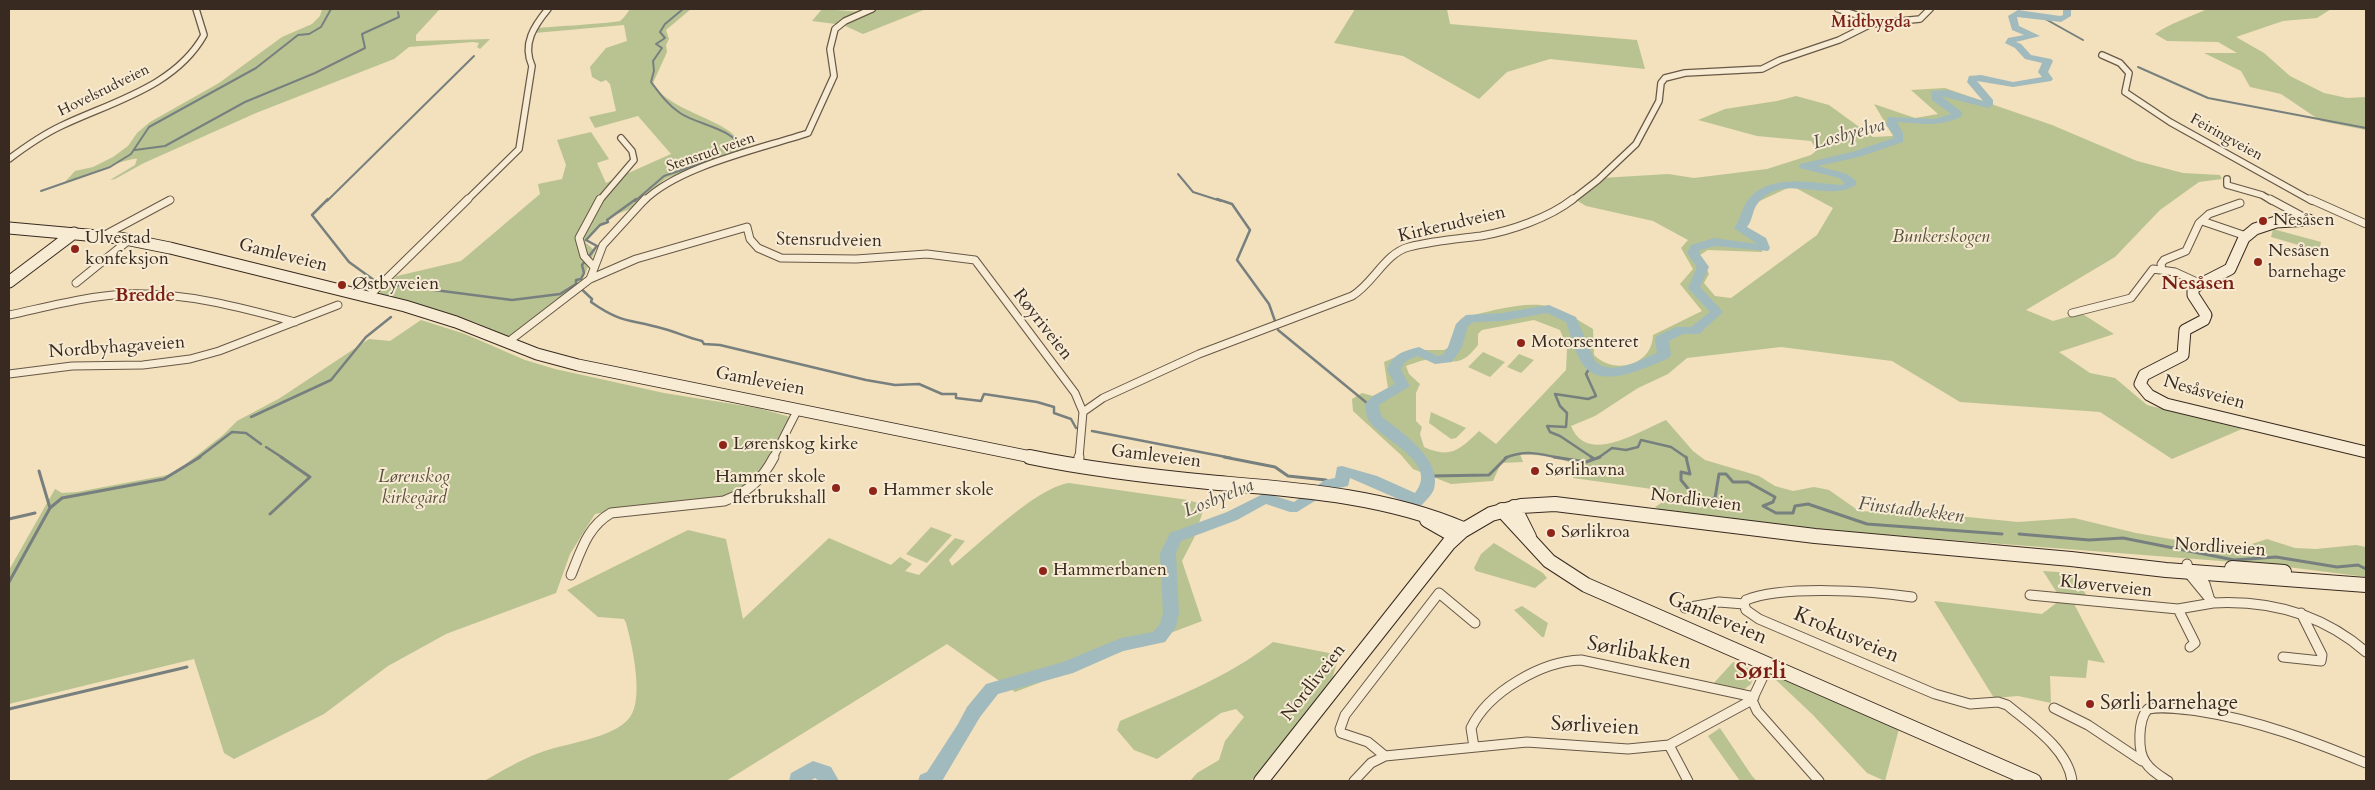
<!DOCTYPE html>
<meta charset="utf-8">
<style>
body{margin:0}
#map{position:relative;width:2375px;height:790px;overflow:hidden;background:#f3e0bc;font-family:Cardo,serif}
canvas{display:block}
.frame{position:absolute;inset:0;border:10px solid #382a20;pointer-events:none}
</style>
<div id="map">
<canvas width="2375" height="790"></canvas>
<div class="frame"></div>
</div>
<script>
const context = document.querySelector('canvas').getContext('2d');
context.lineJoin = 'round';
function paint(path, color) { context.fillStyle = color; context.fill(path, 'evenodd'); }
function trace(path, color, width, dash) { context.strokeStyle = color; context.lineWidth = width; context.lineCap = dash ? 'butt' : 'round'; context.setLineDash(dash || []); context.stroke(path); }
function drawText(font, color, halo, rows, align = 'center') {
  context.font = font + ' Cardo,serif'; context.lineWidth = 4; context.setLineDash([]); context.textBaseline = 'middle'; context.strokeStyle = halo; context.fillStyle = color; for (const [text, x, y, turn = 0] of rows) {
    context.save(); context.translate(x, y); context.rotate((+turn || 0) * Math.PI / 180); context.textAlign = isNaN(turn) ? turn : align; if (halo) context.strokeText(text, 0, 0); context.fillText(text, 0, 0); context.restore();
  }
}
paint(new Path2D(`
 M 322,9 L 440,9 L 416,35 L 416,41 L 490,39 L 480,49 L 477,47 L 479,43 L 473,42 L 409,47 L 394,59 L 256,113 L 144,163 L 115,179 L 110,180 L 135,165 L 137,159 C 129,157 76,179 64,183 L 75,171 L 93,167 L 113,157 L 128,146 L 137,133 L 150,122 L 219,83 L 282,37 L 312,24 L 320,16 Z
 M 630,9 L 691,9 L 666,30 L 669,39 L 666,45 L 667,52 L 653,83 C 663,105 710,117 729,131 C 737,137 741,145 750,148 L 667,178 L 643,196 L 633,208 L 609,217 L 585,242 L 595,251 L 584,276 L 576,286 L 509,338 L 477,323 L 441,311 L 381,294 L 379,291 L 397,276 L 461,261 L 540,194 L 538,184 L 562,179 L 566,165 L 557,140 L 591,132 L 609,159 L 597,163 L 606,183 L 671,154 L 638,116 L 595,128 L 589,117 L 616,111 L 610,84 L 606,80 L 601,82 L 592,77 L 590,67 L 606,48 L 627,41 L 624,25 L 535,33 L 537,28 C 548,27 615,23 620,21 C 624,18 627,13 630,9 Z
 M 822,9 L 864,12 L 872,9 L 926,9 L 863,34 L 843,25 L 812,21 Z
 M 1355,9 L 1447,9 L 1450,24 L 1637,40 L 1645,69 L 1550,59 L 1507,72 L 1479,99 L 1403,56 L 1334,43 Z
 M 2207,9 L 2331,9 L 2317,18 L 2283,21 L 2236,37 L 2264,53 L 2290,76 L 2324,93 L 2347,98 L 2366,97 L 2366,130 L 2321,121 L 2281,94 L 2250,87 L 2241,71 L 2204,53 L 2237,53 L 2218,42 L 2167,41 L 2155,34 C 2171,23 2190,17 2207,9 Z
 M 1945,88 L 2052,125 L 2137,161 L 2183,173 L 2220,175 L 2222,179 L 2199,182 L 2160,210 L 2115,257 L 2026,310 L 2053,321 L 2081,313 L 2114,334 L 2059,352 L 2090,373 L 2115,378 L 2147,405 L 2242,429 L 2172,459 L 2100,412 L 1960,402 L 1892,361 L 1781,347 L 1687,358 L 1668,374 L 1638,388 L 1595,416 L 1571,426 C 1587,466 1639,431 1666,420 L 1693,451 L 1705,460 L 1759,476 L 1775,486 L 1793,491 L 1814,487 L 1829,490 L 1859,511 L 1957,516 L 2018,522 L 2074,518 L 2136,533 L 2233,550 L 2267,539 L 2295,548 L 2316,549 L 2356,545 L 2366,547 L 2366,577 L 2272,565 L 1823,530 L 1660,510 L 1655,507 L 1661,503 L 1659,490 L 1573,478 L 1572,463 L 1550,456 L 1520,454 L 1523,462 L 1501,463 L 1493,481 L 1451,484 L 1413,469 L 1401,455 L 1353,411 L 1352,399 L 1362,393 L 1373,396 L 1388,388 L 1384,362 L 1412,350 L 1444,350 L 1454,345 L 1458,340 L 1459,321 L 1462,318 C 1487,312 1522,301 1547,306 C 1563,309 1579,321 1593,329 L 1594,355 C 1614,375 1652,366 1653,335 L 1702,311 L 1680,284 L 1693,269 L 1681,248 L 1688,240 L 1653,221 L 1586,206 L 1576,200 L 1602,178 L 1668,174 L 1694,178 L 1767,169 L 1811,155 L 1817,150 L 1811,141 L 1757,136 L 1698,120 L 1725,109 L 1777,101 L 1796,96 L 1829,105 L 1873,137 L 1893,136 L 1874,104 L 1915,118 L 1938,114 L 1911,90 ZM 1792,186 L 1833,208 L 1817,235 L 1731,298 L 1715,296 L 1704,283 L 1709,274 L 1700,255 L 1708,250 L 1762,252 L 1763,242 L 1738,228 L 1749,219 L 1749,206 ZM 1534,320 L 1560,330 L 1567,348 L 1566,370 L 1496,444 L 1479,431 C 1460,450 1450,459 1424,447 L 1420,434 L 1422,427 L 1416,421 L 1416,393 L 1420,384 L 1409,374 L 1406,366 C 1412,364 1419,361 1425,360 C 1452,357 1457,372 1478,345 L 1478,334 L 1482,330 Z
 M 2273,229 L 2321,242 L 2319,251 L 2271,237 Z
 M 421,320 L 465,334 L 525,360 L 555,369 L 664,393 L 758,408 L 790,417 L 759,475 L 752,482 L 731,496 L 643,505 L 595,514 L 570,554 L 556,593 L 446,634 L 388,666 L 324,714 L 234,759 L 224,753 L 194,659 L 9,704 L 9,570 L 55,489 L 62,493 L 77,492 L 173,474 L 223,435 L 237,421 L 280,398 L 369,339 L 390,341 Z
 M 1483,352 L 1505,362 L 1490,377 L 1468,367 Z
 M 1519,354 L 1534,360 L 1521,373 L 1507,367 Z
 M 1431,412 L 1466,428 L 1456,438 L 1451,439 L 1429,423 Z
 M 1069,483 L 1188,500 L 1205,505 L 1194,538 L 1182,561 L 1202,621 L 1015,692 L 947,644 L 726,781 L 484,781 C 502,771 520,760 539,753 C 564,743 614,739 630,717 C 644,698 632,644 626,623 L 624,619 L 598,617 L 567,590 L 688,530 L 726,539 L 743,619 L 829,538 L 891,565 L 900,557 L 912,564 L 905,571 L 919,575 L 955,538 L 965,541 L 949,560 L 952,566 C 980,544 1035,488 1069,483 Z
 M 931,527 L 952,535 L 927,563 L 906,554 Z
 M 1494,543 L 1543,573 L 1547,578 L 1535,588 L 1476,571 L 1474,568 L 1481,554 Z
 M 2043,571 L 2073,573 L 2088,598 L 2059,596 Z
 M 1934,601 L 2042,614 L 2059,601 L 2073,602 L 2105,663 L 2088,660 L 2086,678 L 2050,676 L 2051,703 L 2018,696 L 1994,698 Z
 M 1522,606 L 1548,623 L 1544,637 L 1542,637 L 1514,610 Z
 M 1273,642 L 1339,655 L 1331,683 L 1251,781 L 1190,781 L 1197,773 L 1219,760 L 1225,741 L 1244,717 L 1236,709 L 1221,713 L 1157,759 L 1134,750 L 1117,730 L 1120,721 C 1173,698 1227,678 1273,642 Z
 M 1733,662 L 1755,671 L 1751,684 L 1742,691 L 1713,684 Z
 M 1776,676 L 1899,729 L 1885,781 L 1867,773 L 1813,715 L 1776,680 Z
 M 1720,728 L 1752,776 L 1757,781 L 1740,781 L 1708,736 Z`), '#b9c392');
trace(new Path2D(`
 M 683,9 L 665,24 L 660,32 L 665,38 L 656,44 L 662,48 L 653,61 L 654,71 L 651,82 C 660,94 668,105 680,113 C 697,125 736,128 742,151
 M 2040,16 L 2083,40
 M 2138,67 L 2208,98 L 2366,128
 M 135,150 L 165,146 L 245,102 L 315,73 L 365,48 L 362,34 L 399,17 L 398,12
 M 1178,174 L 1193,192 L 1221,201
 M 41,191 L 110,167 L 131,154 L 149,127 L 256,68 L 298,35 L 309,34 L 321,27 L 331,9
 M 327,201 L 474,56
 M 635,201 L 664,176 L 720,157`), '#77807e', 2);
trace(new Path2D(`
 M 328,199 L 312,215 L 349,262 L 378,283
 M 636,199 L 607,220 L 608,222 L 600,225 L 586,240 L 597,246 L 582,265 L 584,273 L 581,279 L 576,280 L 576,284 L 592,299 L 591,302 C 621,323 628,319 661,328 C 674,331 688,338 702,341 L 704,344 L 720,345 L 866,380 L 895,385 L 919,384 L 942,394 L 956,394 L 956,398 L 981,401 L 984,394 L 1037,402 L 1054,407 L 1054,413 L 1071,419 L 1076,428
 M 1217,199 L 1232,204 L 1250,230 L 1237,260 L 1269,304 L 1275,321
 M 388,284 L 512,300 L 560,294 L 576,284
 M 1278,330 L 1373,408
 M 251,417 L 331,380 L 366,337 L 391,317
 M 1092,431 L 1231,458
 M 266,447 L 283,458
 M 198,458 L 232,432 L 246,433 L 261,444
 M 1505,458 C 1524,450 1539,453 1559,458
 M 1593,458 L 1560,436 L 1550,432 L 1547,426 L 1566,427 L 1567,413 L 1560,406 L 1555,394 L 1588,399 L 1596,396 L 1586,374 L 1589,369 L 1595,369
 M 1598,458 L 1612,448 L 1626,450 L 1638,447 L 1641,440 L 1671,447 L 1687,458`), '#77807e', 2.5);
trace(new Path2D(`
 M 1224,457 L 1275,467 L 1288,476 L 1326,480 L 1330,484
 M 1554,457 L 1586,462 L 1600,457
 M 1591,457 L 1594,459
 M 1686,457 L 1690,474 L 1681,472 L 1681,480 L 1690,491 L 1688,499 L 1698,502 L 1715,498 L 1719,474 L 1726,474 L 1733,482 L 1748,482 L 1775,497 L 1773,502 L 1763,506 L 1776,513 L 1793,513 L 1795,506 L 1808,504 L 1867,524 L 2002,534
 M 39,471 L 50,508
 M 1430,476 L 1489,475 L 1507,457
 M 270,514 L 310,477 L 281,457
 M 9,519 L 35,513
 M 2019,534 L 2089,540 L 2123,538 L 2234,560 L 2276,557 L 2337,567 L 2358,565 L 2366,569
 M 9,582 L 50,508 L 62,498 L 164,479 L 200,457
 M 9,709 L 187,667`), '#77807e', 3);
paint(new Path2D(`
 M 2063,9 L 2071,9 L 2071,16 L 2061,22 L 2017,17 L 2019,26 L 2040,36 L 2016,42 L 2021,44 L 2031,55 L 2051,59 L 2053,61 L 2048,72 L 2053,79 L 2051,81 L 2013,87 L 1977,81 L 1993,100 L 1993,105 L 1988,108 L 1941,96 L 1962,112 L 1962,116 C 1940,128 1920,123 1897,122 L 1903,133 L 1903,142 L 1859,157 L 1818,166 L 1847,174 L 1856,181 L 1856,185 C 1827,204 1783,171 1758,203 C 1752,210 1753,220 1747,227 L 1766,238 L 1770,248 L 1768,251 L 1715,246 L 1700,250 L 1699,253 L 1709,267 L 1700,287 L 1723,312 L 1699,334 L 1683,334 L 1669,341 L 1671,355 L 1669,358 C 1647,367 1603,390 1584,366 C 1575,354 1571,336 1566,322 L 1547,313 L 1502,321 L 1474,322 L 1468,326 L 1462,347 L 1452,362 L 1435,364 L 1418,356 C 1409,359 1403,361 1401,370 L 1410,386 L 1379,405 L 1381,416 C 1400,431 1443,459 1434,489 C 1432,495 1426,500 1422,505 L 1412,505 L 1350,478 L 1348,486 L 1334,489 L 1297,512 L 1290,512 L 1266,504 L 1237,520 L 1181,541 L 1176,553 L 1179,613 L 1176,627 L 1165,642 L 1123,651 L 1073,673 L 998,694 L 980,717 L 942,781 L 918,781 L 920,775 L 927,772 L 958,724 L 967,707 L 986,684 L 1063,662 L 1121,638 L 1153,632 L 1160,624 L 1163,613 L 1160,553 L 1170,533 L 1227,512 L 1265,493 L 1294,502 L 1325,480 L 1335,478 L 1337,467 L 1342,466 L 1377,476 L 1415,493 C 1441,461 1379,440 1368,419 C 1366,415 1366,409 1365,404 L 1373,396 L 1395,384 L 1387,370 C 1392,354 1404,351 1419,347 L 1437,356 L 1443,355 L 1448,347 L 1456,324 L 1466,315 L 1502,313 L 1549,305 L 1576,317 L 1595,361 C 1611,377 1640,360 1657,353 L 1655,339 L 1657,336 L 1676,327 L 1691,327 L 1710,312 L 1688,288 L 1697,267 L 1687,253 L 1691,245 L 1714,238 L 1757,244 L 1734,228 C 1741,219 1741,209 1748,200 C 1769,173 1811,183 1841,185 L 1845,183 L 1839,178 L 1800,168 L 1799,166 L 1800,164 L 1852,152 L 1894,138 L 1893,134 L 1886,125 L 1888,117 L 1935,119 L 1951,114 L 1932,100 L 1931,91 L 1948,90 L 1983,101 L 1967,82 L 1969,76 L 1981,75 L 2013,82 L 2042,77 L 2038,72 L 2042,63 L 2025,59 L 2015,48 L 2005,43 L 2008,38 L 2024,35 L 2012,30 L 2008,16 L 2018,10 L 2060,16 L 2063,15 Z
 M 813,761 L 831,767 L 839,781 L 819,781 L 815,778 L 810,781 L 789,781 L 791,773 Z`), '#a1babd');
const streetFar2 = new Path2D(`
 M 1838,9 L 1863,17 L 1871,24
 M 2102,55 L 2120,63 L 2129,73 L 2125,92 L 2170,122 L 2312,201
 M 9,159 C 25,147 42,135 61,126 C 111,102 175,87 204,35 L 196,9
 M 2227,179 L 2227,185 L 2262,195 L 2272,201
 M 466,201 L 519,149 L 532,66 C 522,44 534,26 548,9
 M 599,201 L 634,160 L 632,151 L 621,138
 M 644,201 C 679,166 760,149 808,133 L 834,76 L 830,49 L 835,29 L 845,21 L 872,9
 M 1571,201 L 1598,180 L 1636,144 L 1659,101 L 1661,83 L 1665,78 L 1685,73 L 1762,69 L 1780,60 L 1839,40 L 1871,24 L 1920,19 L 1930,9`);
const streetFar1 = new Path2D(`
 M 2270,199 L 2309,220
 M 2310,199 L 2366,224
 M 2202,221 L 2246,236
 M 103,236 L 170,200
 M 594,267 L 584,256 L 579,238 L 600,199
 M 2162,270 L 2161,264 L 2164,260 L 2186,251 L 2199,223 L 2209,214 L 2240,203
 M 590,279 L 636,259 L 747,227 L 750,239 L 758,248 L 781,258 L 856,259 L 927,254 L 975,260 L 1075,393 L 1083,412
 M 76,283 L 129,240
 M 368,297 L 468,199
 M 2072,313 L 2131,298 L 2153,269 L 2175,272 L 2199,283
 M 9,315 C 47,307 87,296 126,294 C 183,292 240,307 295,322
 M 508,342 L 590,279 L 603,245 L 645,199
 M 9,374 L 72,366 L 143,365 L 190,359 L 219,351 L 338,305
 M 773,458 L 798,409
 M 1079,458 L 1083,412 L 1103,398 L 1199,354 L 1352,296 C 1373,284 1385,253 1409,247 C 1432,241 1457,239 1481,236 C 1510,231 1549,218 1573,199`);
const street = new Path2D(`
 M 1078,466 L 1079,457
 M 2197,572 L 2205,584 L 2209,597
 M 571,575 C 581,551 587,527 611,513 L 724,501 C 748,492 762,480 774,457
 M 2030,595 L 2178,609 L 2213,603 L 2190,575 L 2187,564
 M 1912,597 C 1870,591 1784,585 1746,600 L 1744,604 L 1746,610 L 1759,619 L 1935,694 L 1970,704 L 1998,702 L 2007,705 C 2030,724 2068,749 2072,781
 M 2213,603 C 2271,600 2322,614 2366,652
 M 1685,608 L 1719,602 L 1744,604
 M 2178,609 L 2195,643 L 2190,647
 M 2283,657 L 2321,661 L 2322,655 L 2301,613
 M 1752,700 L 1757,711 L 1819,781
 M 2054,708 L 2088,725 L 2142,761
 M 1669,745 L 1688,781
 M 1474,747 L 1471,728 C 1488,692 1542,661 1581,660 L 1754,697
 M 1385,756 L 1368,742 L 1341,733 L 1340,729 L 1345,715 L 1439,593 L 1475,623
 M 1354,781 L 1371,763 L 1385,756 L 1527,742 L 1628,749 L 1669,745 L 1752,700 L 1769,664
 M 2168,781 C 2160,776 2151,771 2146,763 C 2137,752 2138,719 2148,709 C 2164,706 2181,709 2198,711 C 2257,720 2310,740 2366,763`);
const secondaryFar1 = new Path2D(`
 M 2309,220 L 2276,222 L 2255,229 L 2244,238 L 2230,269 L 2193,288 L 2193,295 L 2206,315 L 2204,320 L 2185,330 L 2183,355 L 2144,375 L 2140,384 L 2149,395 L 2166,404 L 2366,452
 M 9,228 L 120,238 L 170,248 L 405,306 L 456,322 L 537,354 L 578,365 L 1036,458
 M 9,282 L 74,233`);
const secondary = new Path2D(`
 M 1030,457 C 1092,470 1155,477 1218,483 C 1301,490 1386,496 1463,529
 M 1514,507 L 1529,537
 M 1502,510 L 1549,561 L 1586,585 L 2034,781
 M 1427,520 L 1455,536
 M 2232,568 L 2284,572
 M 1261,781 L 1449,543 L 1462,531 L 1491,514 L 1521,506 L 1555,504 L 1815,536 L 2071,559 L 2166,570 L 2366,585`);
trace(streetFar2, '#675847', 8);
trace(streetFar1, '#675847', 9);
trace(street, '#675847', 11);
trace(secondaryFar1, '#382a20', 13);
trace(secondary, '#382a20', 16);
trace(streetFar2, '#f7ebd3', 5.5);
trace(streetFar1, '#f7ebd3', 7);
trace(street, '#f7ebd3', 9);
trace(secondaryFar1, '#f7ebd3', 11);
trace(secondary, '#f7ebd3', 14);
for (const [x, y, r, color] of [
 [2263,221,5,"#8f2418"],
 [75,249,5,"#8f2418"],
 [2258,262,5,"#8f2418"],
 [342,285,5,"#8f2418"],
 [1521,343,5,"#8f2418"],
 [723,445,5,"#8f2418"],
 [1535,471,5,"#8f2418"],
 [836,488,5,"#8f2418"],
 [873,491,5,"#8f2418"],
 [1551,533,5,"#8f2418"],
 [1043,571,5,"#8f2418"],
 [2090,704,5,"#8f2418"]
]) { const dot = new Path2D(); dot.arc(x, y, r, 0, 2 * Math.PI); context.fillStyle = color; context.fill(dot); trace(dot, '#f7ebd3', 2); }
drawText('15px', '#382a20', '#f7ebd3', [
 ["Hovelsrudveien",104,91,-26],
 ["Feiringveien",2226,138,29],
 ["Stensrud veien",711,153,-19]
]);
drawText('bold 16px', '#7a1f14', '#f7ebd3', [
 ["Midtbygda",1871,23]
]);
drawText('18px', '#382a20', '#f7ebd3', [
 ["Nesåsen",2273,221],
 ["Ulvestad",85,239],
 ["konfeksjon",85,260],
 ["Nesåsen",2268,252],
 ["barnehage",2268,273],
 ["Østbyveien",352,285],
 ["Motorsenteret",1531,343],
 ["Lørenskog kirke",733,445],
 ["Sørlihavna",1545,471],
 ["Hammer skole",826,478,"right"],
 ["flerbrukshall",826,499,"right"],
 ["Hammer skole",883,491],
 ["Sørlikroa",1561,533],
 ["Hammerbanen",1053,571]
], 'left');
drawText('18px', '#382a20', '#f7ebd3', [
 ["Kirkerudveien",1452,225,-13],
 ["Stensrudveien",829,241,1],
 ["Gamleveien",283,256,14],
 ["Røyriveien",1042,325,52],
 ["Nordbyhagaveien",117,348,-4],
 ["Gamleveien",760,382,11],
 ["Nesåsveien",2204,393,16],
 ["Gamleveien",1156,457,7],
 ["Nordliveien",1696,501,7],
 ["Nordliveien",2220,548,4],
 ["Kløverveien",2106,587,6],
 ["Nordliveien",1314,683,-52]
]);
drawText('italic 18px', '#58503c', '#f7ebd3', [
 ["Bunkerskogen",1941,238],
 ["Lørenskog",414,478],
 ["kirkegård",414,499]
]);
drawText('italic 19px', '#524e47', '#f7ebd3', [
 ["Losbyelva",1849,135,-15],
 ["Losbyelva",1219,499,-22],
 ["Finstadbekken",1911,511,7]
]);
drawText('bold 19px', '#7a1f14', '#f7ebd3', [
 ["Bredde",145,297]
]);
drawText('bold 20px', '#7a1f14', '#f7ebd3', [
 ["Nesåsen",2198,284]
]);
drawText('21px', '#382a20', '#f7ebd3', [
 ["Gamleveien",1717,619,23],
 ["Krokusveien",1846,636,23],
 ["Sørlibakken",1639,654,11],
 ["Sørliveien",1595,727,3]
]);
drawText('21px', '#382a20', '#f7ebd3', [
 ["Sørli barnehage",2100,704]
], 'left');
drawText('bold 24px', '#7a1f14', '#f7ebd3', [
 ["Sørli",1761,672]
]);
</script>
